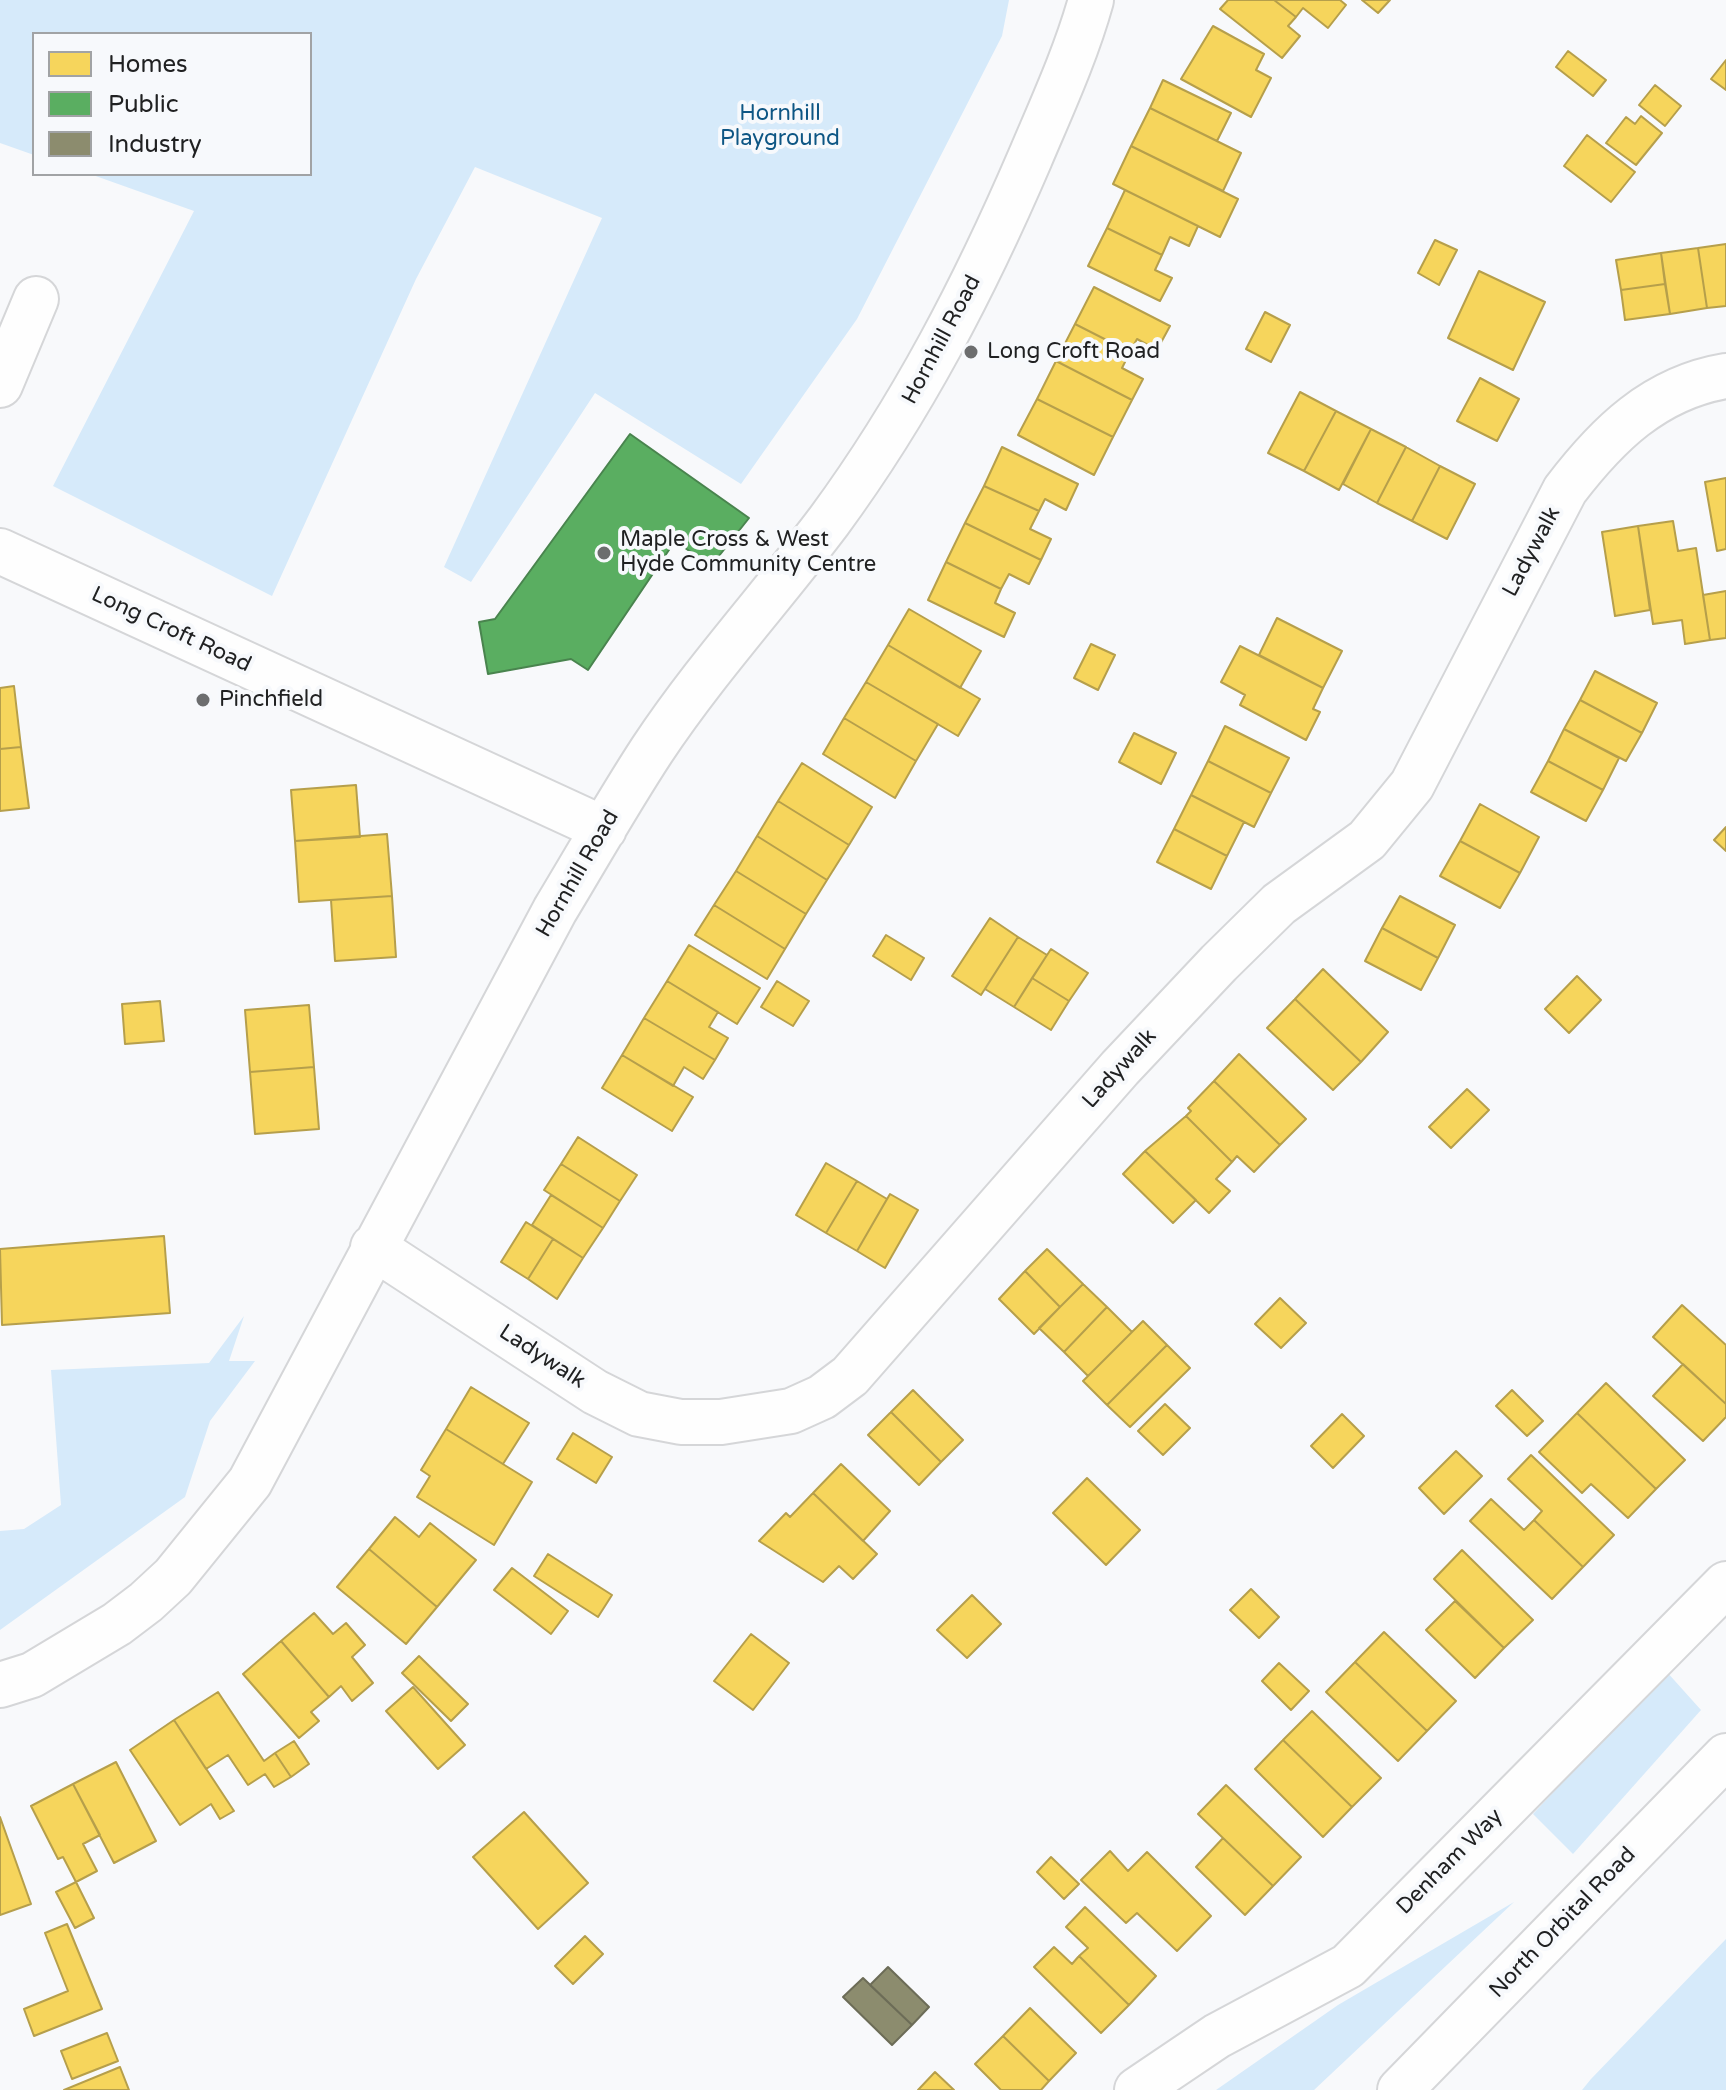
<!DOCTYPE html>
<style>
body{margin:0}
#map{position:relative;width:1726px;height:2090px;overflow:hidden;background:#f8f9fb;font-family:"Varela Round",sans-serif}
canvas{display:block}
.legend{position:absolute;left:32px;top:32px;width:280px;height:144px;box-sizing:border-box;background:#f7f9fc;border:2px solid #a1a3a5;margin:0;padding:10px 14px;list-style:none;font-size:24px;color:#202122}
.legend li{display:flex;align-items:center;gap:16px;height:40px}
.legend b{width:40px;border:2px solid #a1a3a5}
</style>
<div id="map">
<canvas width="1726" height="2090"></canvas>
<ul class="legend">
<li><b style="height:22px;background:#f6d55c"></b>Homes</li>
<li><b style="height:22px;background:#5aae61"></b>Public</li>
<li><b style="height:22px;background:#8c8c6e"></b>Industry</li>
</ul>
</div>
<script>
const context = document.querySelector('canvas').getContext('2d');
context.lineJoin = 'round';
function paint(path, color) { context.fillStyle = color; context.fill(path, 'evenodd'); }
function trace(path, color, width, dash) { context.strokeStyle = color; context.lineWidth = width; context.lineCap = dash ? 'butt' : 'round'; context.setLineDash(dash || []); context.stroke(path); }
function drawText(font, color, halo, rows, align = 'center') {
  context.font = font + ' "Varela Round",sans-serif'; context.lineWidth = 8; context.setLineDash([]); context.textBaseline = 'middle'; context.strokeStyle = halo; context.fillStyle = color; for (const [text, x, y, turn = 0] of rows) {
    context.save(); context.translate(x, y); context.rotate((+turn || 0) * Math.PI / 180); context.textAlign = isNaN(turn) ? turn : align; if (halo) context.strokeText(text, 0, 0); context.fillText(text, 0, 0); context.restore();
  }
}
paint(new Path2D(`
 M 0,0 L 1009,0 L 1002,36 L 857,319 L 741,484 L 595,393 L 471,582 L 444,567 L 602,218 L 475,167 L 416,279 L 272,596 L 53,486 L 194,211 L 90,174 L 310,174 L 310,34 L 34,34 L 34,155 L 0,143 Z
 M 244,1316 L 229,1361 L 255,1361 L 210,1421 L 185,1497 L 0,1630 L 0,1531 L 24,1529 L 61,1505 L 51,1370 L 209,1363 Z
 M 1666,1671 L 1701,1710 L 1573,1854 L 1533,1814 Z
 M 1514,1902 L 1314,2090 L 1216,2090 L 1338,2005 Z
 M 1726,1939 L 1726,2090 L 1582,2090 L 1591,2079 Z`), '#d6eafa');
const homes = new Path2D(`
 M 1228,0 L 1274,0 L 1296,17 L 1288,26 L 1300,36 L 1282,58 L 1220,9 Z
 M 1274,0 L 1340,0 L 1346,5 L 1328,28 L 1303,8 L 1296,17 Z
 M 1362,0 L 1390,0 L 1378,13 Z
 M 1213,26 L 1264,54 L 1256,70 L 1271,78 L 1251,117 L 1181,79 Z
 M 1568,51 L 1606,80 L 1593,96 L 1556,67 Z
 M 1726,60 L 1726,90 L 1711,79 Z
 M 1163,80 L 1231,113 L 1217,141 L 1150,108 Z
 M 1655,85 L 1681,106 L 1665,126 L 1639,105 Z
 M 1150,108 L 1241,153 L 1223,191 L 1131,146 Z
 M 1641,116 L 1662,133 L 1636,165 L 1606,143 L 1626,117 L 1635,124 Z
 M 1587,135 L 1635,172 L 1611,202 L 1564,166 Z
 M 1131,146 L 1238,199 L 1220,237 L 1113,184 Z
 M 1125,190 L 1198,226 L 1189,246 L 1170,237 L 1162,255 L 1107,228 Z
 M 1107,228 L 1162,255 L 1155,270 L 1172,278 L 1160,301 L 1088,266 Z
 M 1435,240 L 1457,250 L 1439,285 L 1418,273 Z
 M 1726,244 L 1726,306 L 1707,308 L 1698,248 Z
 M 1698,248 L 1707,308 L 1670,314 L 1661,253 Z
 M 1661,253 L 1665,284 L 1621,290 L 1616,260 Z
 M 1479,271 L 1545,302 L 1513,370 L 1448,338 Z
 M 1665,284 L 1670,314 L 1625,320 L 1621,290 Z
 M 1094,287 L 1170,326 L 1157,350 L 1137,339 L 1130,352 L 1075,324 Z
 M 1265,312 L 1290,325 L 1271,362 L 1246,349 Z
 M 1075,324 L 1130,352 L 1122,368 L 1143,379 L 1132,400 L 1056,361 Z
 M 1056,361 L 1132,400 L 1113,437 L 1037,399 Z
 M 1480,378 L 1519,399 L 1497,441 L 1457,421 Z
 M 1300,392 L 1336,411 L 1304,471 L 1268,453 Z
 M 1037,399 L 1113,437 L 1094,475 L 1018,435 Z
 M 1336,411 L 1371,429 L 1339,490 L 1304,471 Z
 M 1371,429 L 1406,447 L 1377,503 L 1343,484 Z
 M 1002,447 L 1078,484 L 1066,510 L 1045,499 L 1039,511 L 984,486 Z
 M 1406,447 L 1440,466 L 1412,521 L 1377,503 Z
 M 1440,466 L 1475,484 L 1447,539 L 1412,521 Z
 M 1726,478 L 1726,549 L 1717,551 L 1705,482 Z
 M 984,486 L 1039,511 L 1030,529 L 1051,539 L 1041,560 L 965,523 Z
 M 1673,521 L 1678,551 L 1696,548 L 1710,640 L 1685,644 L 1682,620 L 1653,624 L 1638,526 Z
 M 965,523 L 1041,560 L 1029,584 L 1009,574 L 1001,589 L 946,562 Z
 M 1638,526 L 1650,610 L 1615,616 L 1602,532 Z
 M 946,562 L 1001,589 L 995,603 L 1015,613 L 1004,637 L 928,600 Z
 M 1726,591 L 1726,638 L 1710,640 L 1703,595 Z
 M 909,609 L 981,651 L 960,688 L 888,645 Z
 M 1277,618 L 1342,651 L 1323,688 L 1259,655 Z
 M 1091,644 L 1115,655 L 1098,690 L 1074,678 Z
 M 888,645 L 980,699 L 958,736 L 866,682 Z
 M 1240,646 L 1323,688 L 1313,709 L 1320,712 L 1306,740 L 1240,705 L 1245,695 L 1221,682 Z
 M 1595,671 L 1657,703 L 1642,733 L 1580,700 Z
 M 866,682 L 938,724 L 916,761 L 844,718 Z
 M 14,686 L 21,747 L 0,749 L 0,688 Z
 M 1580,700 L 1642,733 L 1626,761 L 1564,729 Z
 M 844,718 L 916,761 L 895,798 L 823,754 Z
 M 1225,726 L 1289,758 L 1271,793 L 1208,761 Z
 M 1564,729 L 1619,758 L 1603,790 L 1548,761 Z
 M 1134,733 L 1176,753 L 1161,784 L 1119,762 Z
 M 21,747 L 29,808 L 0,811 L 0,749 Z
 M 1208,761 L 1271,793 L 1254,827 L 1191,795 Z
 M 1548,761 L 1603,790 L 1586,821 L 1531,792 Z
 M 802,763 L 872,807 L 849,845 L 778,801 Z
 M 356,785 L 360,837 L 295,841 L 291,790 Z
 M 1191,795 L 1244,822 L 1227,856 L 1174,829 Z
 M 778,801 L 849,845 L 827,880 L 757,836 Z
 M 1480,804 L 1539,837 L 1520,873 L 1460,841 Z
 M 1726,827 L 1726,851 L 1714,840 Z
 M 1174,829 L 1227,856 L 1211,889 L 1157,862 Z
 M 387,834 L 392,896 L 299,902 L 295,841 Z
 M 757,836 L 827,880 L 806,914 L 736,871 Z
 M 1460,841 L 1520,873 L 1500,908 L 1440,876 Z
 M 736,871 L 806,914 L 785,949 L 714,905 Z
 M 392,896 L 396,957 L 335,961 L 331,900 Z
 M 1400,896 L 1455,925 L 1438,958 L 1382,928 Z
 M 714,905 L 785,949 L 767,979 L 695,935 Z
 M 990,918 L 1018,937 L 981,995 L 952,976 Z
 M 1382,928 L 1438,958 L 1421,990 L 1365,961 Z
 M 886,935 L 924,958 L 911,980 L 873,956 Z
 M 1018,937 L 1047,955 L 1014,1007 L 985,989 Z
 M 689,945 L 760,988 L 737,1024 L 667,981 Z
 M 1051,949 L 1088,973 L 1069,1001 L 1032,978 Z
 M 1323,969 L 1388,1032 L 1361,1062 L 1295,999 Z
 M 1577,976 L 1601,1000 L 1569,1033 L 1545,1009 Z
 M 1032,978 L 1069,1001 L 1051,1030 L 1014,1007 Z
 M 667,981 L 718,1012 L 709,1027 L 728,1038 L 715,1060 L 644,1018 Z
 M 777,981 L 809,1001 L 793,1026 L 761,1007 Z
 M 1295,999 L 1361,1062 L 1333,1090 L 1267,1028 Z
 M 160,1001 L 164,1041 L 125,1044 L 122,1004 Z
 M 309,1005 L 314,1067 L 250,1072 L 245,1010 Z
 M 644,1018 L 715,1060 L 703,1079 L 684,1067 L 673,1086 L 622,1055 Z
 M 1239,1054 L 1306,1119 L 1280,1145 L 1214,1081 Z
 M 622,1055 L 693,1097 L 672,1131 L 602,1088 Z
 M 314,1067 L 319,1129 L 255,1134 L 250,1072 Z
 M 1214,1081 L 1280,1145 L 1254,1172 L 1237,1156 L 1232,1162 L 1186,1116 L 1191,1111 L 1188,1108 Z
 M 1467,1089 L 1489,1110 L 1451,1148 L 1429,1127 Z
 M 1186,1116 L 1232,1162 L 1216,1179 L 1230,1191 L 1209,1213 L 1145,1151 Z
 M 578,1137 L 637,1175 L 620,1201 L 561,1164 Z
 M 1145,1151 L 1196,1200 L 1173,1223 L 1123,1174 Z
 M 826,1163 L 857,1181 L 826,1233 L 796,1215 Z
 M 561,1164 L 620,1201 L 603,1228 L 544,1190 Z
 M 857,1181 L 887,1199 L 857,1251 L 826,1233 Z
 M 890,1194 L 918,1210 L 885,1268 L 857,1251 Z
 M 551,1195 L 603,1228 L 583,1258 L 532,1225 Z
 M 526,1222 L 553,1239 L 528,1279 L 501,1262 Z
 M 164,1236 L 170,1313 L 2,1325 L 0,1249 Z
 M 553,1239 L 583,1258 L 557,1299 L 528,1279 Z
 M 1047,1249 L 1083,1284 L 1060,1307 L 1025,1271 Z
 M 1025,1271 L 1060,1307 L 1034,1334 L 999,1299 Z
 M 1083,1284 L 1107,1307 L 1064,1352 L 1039,1328 Z
 M 1280,1298 L 1306,1323 L 1281,1348 L 1255,1324 Z
 M 1682,1305 L 1726,1345 L 1726,1404 L 1653,1337 Z
 M 1107,1307 L 1132,1332 L 1088,1376 L 1064,1352 Z
 M 1143,1321 L 1167,1345 L 1107,1405 L 1083,1381 Z
 M 1167,1345 L 1190,1368 L 1130,1427 L 1107,1405 Z
 M 1683,1364 L 1726,1404 L 1726,1417 L 1703,1441 L 1653,1396 Z
 M 1606,1383 L 1685,1460 L 1656,1489 L 1577,1413 Z
 M 471,1387 L 529,1423 L 503,1464 L 446,1429 Z
 M 913,1390 L 963,1440 L 941,1462 L 891,1412 Z
 M 1512,1390 L 1543,1421 L 1527,1436 L 1496,1406 Z
 M 1165,1404 L 1190,1428 L 1163,1455 L 1138,1431 Z
 M 891,1412 L 941,1462 L 919,1485 L 868,1435 Z
 M 1577,1413 L 1656,1489 L 1628,1518 L 1591,1484 L 1582,1493 L 1539,1452 Z
 M 1342,1414 L 1364,1436 L 1333,1468 L 1311,1446 Z
 M 446,1429 L 532,1482 L 494,1545 L 417,1497 L 430,1476 L 421,1470 Z
 M 573,1433 L 612,1457 L 596,1483 L 557,1459 Z
 M 1456,1451 L 1482,1476 L 1444,1514 L 1419,1488 Z
 M 1531,1455 L 1614,1535 L 1583,1567 L 1534,1520 L 1542,1511 L 1508,1479 Z
 M 841,1464 L 890,1511 L 863,1541 L 813,1493 Z
 M 1087,1478 L 1140,1530 L 1106,1565 L 1053,1513 Z
 M 813,1493 L 877,1554 L 853,1579 L 839,1566 L 823,1582 L 759,1541 L 786,1513 L 790,1517 Z
 M 1491,1499 L 1524,1530 L 1534,1520 L 1583,1567 L 1552,1599 L 1470,1521 Z
 M 395,1517 L 419,1537 L 430,1523 L 476,1560 L 437,1607 L 369,1549 Z
 M 369,1549 L 437,1607 L 406,1644 L 337,1587 Z
 M 1462,1550 L 1533,1620 L 1504,1648 L 1434,1579 Z
 M 548,1554 L 612,1595 L 598,1617 L 534,1576 Z
 M 512,1568 L 568,1611 L 551,1634 L 494,1590 Z
 M 1251,1589 L 1279,1617 L 1259,1638 L 1230,1610 Z
 M 972,1595 L 1001,1624 L 967,1658 L 937,1630 Z
 M 1455,1601 L 1504,1648 L 1475,1678 L 1426,1630 Z
 M 314,1613 L 333,1634 L 346,1623 L 365,1645 L 352,1657 L 373,1683 L 352,1701 L 341,1686 L 329,1697 L 281,1641 Z
 M 1384,1632 L 1456,1701 L 1427,1731 L 1355,1662 Z
 M 751,1634 L 789,1663 L 753,1710 L 714,1681 Z
 M 281,1641 L 329,1697 L 311,1712 L 319,1721 L 299,1738 L 243,1674 Z
 M 419,1656 L 468,1704 L 451,1721 L 402,1673 Z
 M 1355,1662 L 1427,1731 L 1398,1761 L 1326,1692 Z
 M 1279,1663 L 1309,1691 L 1291,1710 L 1262,1681 Z
 M 413,1687 L 465,1745 L 438,1769 L 386,1711 Z
 M 218,1692 L 264,1761 L 275,1753 L 291,1777 L 274,1787 L 265,1774 L 248,1785 L 228,1755 L 206,1769 L 174,1720 Z
 M 1312,1711 L 1381,1778 L 1352,1807 L 1283,1740 Z
 M 174,1720 L 234,1811 L 220,1819 L 211,1804 L 180,1825 L 130,1750 Z
 M 1283,1740 L 1352,1807 L 1323,1837 L 1255,1769 Z
 M 294,1741 L 309,1764 L 291,1777 L 275,1753 Z
 M 116,1762 L 156,1841 L 114,1863 L 73,1784 Z
 M 73,1784 L 100,1835 L 83,1844 L 97,1871 L 76,1882 L 63,1857 L 58,1859 L 31,1806 Z
 M 1226,1785 L 1301,1857 L 1273,1886 L 1198,1814 Z
 M 524,1812 L 588,1883 L 538,1929 L 473,1857 Z
 M 0,1817 L 31,1904 L 0,1915 Z
 M 1223,1838 L 1273,1886 L 1245,1915 L 1196,1867 Z
 M 1110,1851 L 1128,1871 L 1147,1852 L 1211,1916 L 1177,1951 L 1137,1913 L 1126,1923 L 1081,1880 Z
 M 1051,1857 L 1079,1884 L 1064,1899 L 1037,1872 Z
 M 76,1882 L 94,1918 L 75,1928 L 56,1892 Z
 M 1085,1907 L 1156,1976 L 1129,2005 L 1079,1956 L 1088,1948 L 1066,1927 Z
 M 67,1924 L 102,2009 L 34,2036 L 24,2009 L 68,1991 L 45,1933 Z
 M 585,1936 L 603,1954 L 573,1984 L 555,1966 Z
 M 1054,1947 L 1072,1964 L 1079,1956 L 1129,2005 L 1101,2033 L 1034,1967 Z
 M 1030,2008 L 1076,2053 L 1049,2081 L 1003,2036 Z
 M 107,2033 L 118,2061 L 72,2079 L 61,2051 Z
 M 1003,2036 L 1049,2081 L 1041,2090 L 1001,2090 L 975,2064 Z
 M 120,2067 L 129,2090 L 64,2090 Z
 M 935,2072 L 954,2090 L 918,2090 Z`);
paint(homes, '#f6d55c');
trace(homes, '#b69f4b', 2);
const public = new Path2D(`
 M 630,434 L 749,518 L 711,566 L 675,541 L 588,670 L 571,659 L 488,674 L 479,622 L 495,619 Z`);
paint(public, '#5aae61');
trace(public, '#49844e', 2);
const industry = new Path2D(`
 M 888,1967 L 929,2007 L 912,2025 L 870,1985 Z
 M 863,1978 L 912,2025 L 892,2045 L 843,1997 Z`);
paint(industry, '#8c8c6e');
trace(industry, '#6c6c57', 2);
const street = new Path2D(`
 M 0,385 L 36,299
 M 0,551 L 604,829
 M 373,1247 L 595,1392 L 639,1414 L 681,1422 L 721,1422 L 791,1411 L 822,1397 L 850,1376 L 1120,1068 L 1219,963 L 1279,904 L 1367,840 L 1412,785 L 1565,490 C 1607,435 1654,388 1726,376
 M 0,1685 L 32,1675 L 117,1624 L 146,1602 L 173,1577 L 250,1482 L 555,910 C 587,857 618,802 652,750 C 705,670 771,598 829,521 C 912,408 975,286 1030,158 C 1052,106 1076,54 1091,0
 M 1137,2090 L 1217,2036 L 1348,1966 L 1726,1584`);
const primary = new Path2D(`
 M 1400,2090 L 1726,1756`);
trace(street, '#d5d6d8', 48);
trace(primary, '#d5d6d8', 48);
trace(street, '#fefefe', 44);
trace(primary, '#fefefe', 44);
for (const [x, y, r, color] of [
 [971,352,8,"#6c6d6e"],
 [604,553,8,"#6c6d6e"],
 [203,700,8,"#6c6d6e"]
]) { const dot = new Path2D(); dot.arc(x, y, r, 0, 2 * Math.PI); context.fillStyle = color; context.fill(dot); trace(dot, '#f7f9fc', 3); }
drawText('22px', '#0e5684', '#f7f9fc', [
 ["Hornhill",780,114],
 ["Playground",780,139]
]);
drawText('22px', '#202122', '#f7f9fc', [
 ["Hornhill Road",942,340,-62],
 ["Ladywalk",1532,552,-62],
 ["Long Croft Road",171,630,25],
 ["Hornhill Road",578,874,-60],
 ["Ladywalk",1120,1069,-48],
 ["Ladywalk",542,1357,33],
 ["Denham Way",1450,1862,-45],
 ["North Orbital Road",1563,1923,-46]
]);
drawText('22px', '#202122', '#f7f9fc', [
 ["Long Croft Road",987,352],
 ["Maple Cross & West",620,540],
 ["Hyde Community Centre",620,565],
 ["Pinchfield",219,700]
], 'left');
</script>
